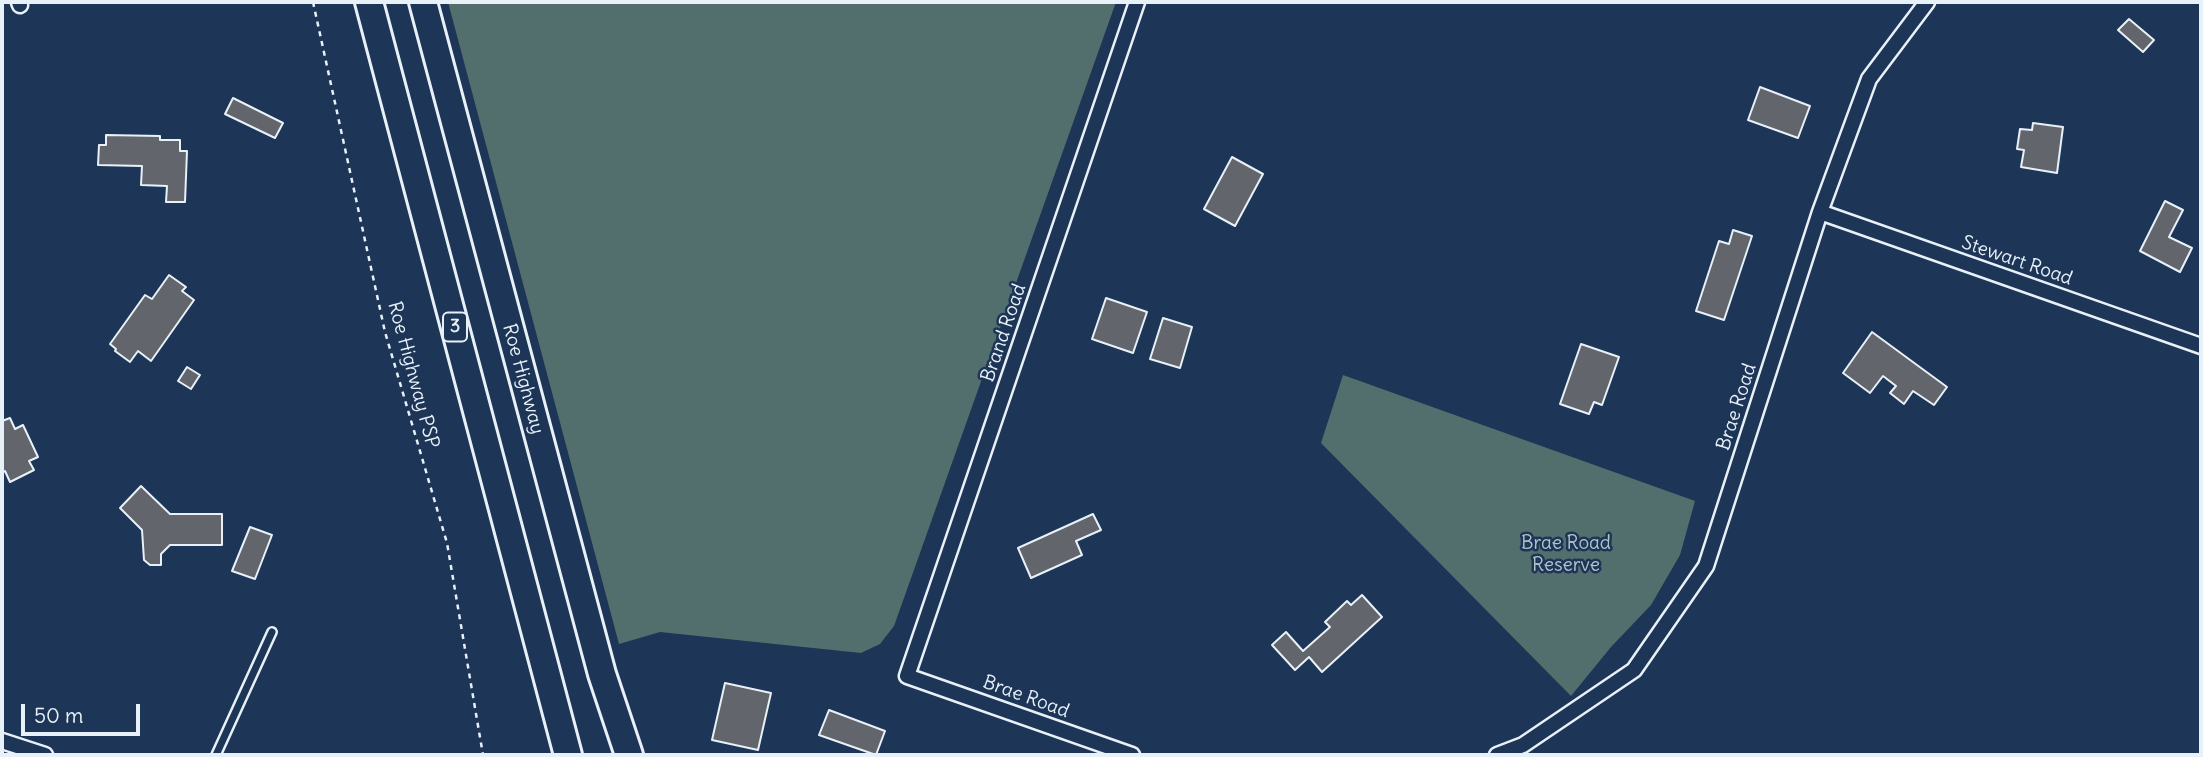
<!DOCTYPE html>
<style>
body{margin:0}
#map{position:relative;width:2203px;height:757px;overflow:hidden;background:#1d3557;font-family:Delius,sans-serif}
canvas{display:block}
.frame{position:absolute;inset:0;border:4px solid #e8f1f8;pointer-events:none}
.scale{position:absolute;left:21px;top:704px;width:119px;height:32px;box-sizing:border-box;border:4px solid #e8f1f8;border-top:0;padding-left:9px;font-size:21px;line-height:24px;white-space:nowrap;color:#e8f1f8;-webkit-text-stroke:5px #1d3557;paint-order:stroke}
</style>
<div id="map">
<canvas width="2203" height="757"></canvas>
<div class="frame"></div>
<div class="scale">50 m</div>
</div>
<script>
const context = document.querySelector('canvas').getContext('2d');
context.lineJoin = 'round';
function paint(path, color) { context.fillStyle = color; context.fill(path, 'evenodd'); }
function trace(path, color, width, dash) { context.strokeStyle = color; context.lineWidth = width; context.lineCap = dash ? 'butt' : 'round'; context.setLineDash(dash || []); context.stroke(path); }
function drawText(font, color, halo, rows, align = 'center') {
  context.font = font + ' Delius,sans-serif'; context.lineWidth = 5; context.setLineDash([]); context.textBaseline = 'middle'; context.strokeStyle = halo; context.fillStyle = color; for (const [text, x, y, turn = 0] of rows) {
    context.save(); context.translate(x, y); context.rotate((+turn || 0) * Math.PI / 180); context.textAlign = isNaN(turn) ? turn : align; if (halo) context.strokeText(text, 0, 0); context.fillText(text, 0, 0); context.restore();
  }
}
paint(new Path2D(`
 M 448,2 L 1116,2 L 894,626 L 880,644 L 861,653 L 660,632 L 619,644 Z
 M 1343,375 L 1695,501 L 1680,555 L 1651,605 L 1611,647 L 1571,696 L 1321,443 Z`), '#536f6d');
const building = new Path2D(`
 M 2129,19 L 2154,40 L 2143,52 L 2118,30 Z
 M 1760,87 L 1810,106 L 1798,138 L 1748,120 Z
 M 233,98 L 283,123 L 275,138 L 225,114 Z
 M 2033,123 L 2063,127 L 2057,173 L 2021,167 L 2024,150 L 2017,149 L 2020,129 L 2032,130 Z
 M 106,135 L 160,136 L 160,140 L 180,140 L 180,151 L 187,151 L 185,202 L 166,202 L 167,186 L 141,185 L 142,166 L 98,165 L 99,145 L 106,145 Z
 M 1232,157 L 1263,174 L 1235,226 L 1204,209 Z
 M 2165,201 L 2183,210 L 2169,237 L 2192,248 L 2180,272 L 2140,251 Z
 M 1733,230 L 1752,236 L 1724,320 L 1696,311 L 1719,241 L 1729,244 Z
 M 169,275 L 186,287 L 182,291 L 194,300 L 151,361 L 138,351 L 130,362 L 115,351 L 116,349 L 110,344 L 145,295 L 152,299 Z
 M 1106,298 L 1147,312 L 1133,353 L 1092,339 Z
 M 1163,318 L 1192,327 L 1180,368 L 1150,359 Z
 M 1872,332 L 1947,387 L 1934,405 L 1913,391 L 1904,404 L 1890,393 L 1896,386 L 1883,376 L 1870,393 L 1843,373 Z
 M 1581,344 L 1619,357 L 1602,405 L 1594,402 L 1589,414 L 1560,404 Z
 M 187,367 L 200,375 L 191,389 L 178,381 Z
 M 10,418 L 15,429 L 23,425 L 38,457 L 29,461 L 34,470 L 10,482 L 5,471 L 2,473 L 2,421 Z
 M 141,486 L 170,514 L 222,514 L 222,545 L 170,545 L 161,554 L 161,565 L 150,565 L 144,560 L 142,530 L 120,508 Z
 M 1093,514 L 1101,530 L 1076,541 L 1082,555 L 1031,578 L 1018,548 Z
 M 250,527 L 272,535 L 255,579 L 232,571 Z
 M 1362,595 L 1382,617 L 1322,672 L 1309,657 L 1295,670 L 1272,645 L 1286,632 L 1303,651 L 1330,627 L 1325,622 L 1347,601 L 1351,605 Z
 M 725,683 L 771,693 L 758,750 L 712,740 Z
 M 829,710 L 885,731 L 876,755 L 819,735 Z`);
paint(building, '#62666c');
trace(building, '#e8f1f8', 2);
const service = new Path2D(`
 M 216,755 L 272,632`);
const minor = new Path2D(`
 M 19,2 L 20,5
 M 1820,212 L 2201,346
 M 2,741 L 45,755
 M 1132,755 L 907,676 L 1137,2
 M 1497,755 L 1523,745 L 1634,670 L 1706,566 L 1820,212 L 1869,79 L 1927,2`);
const motorway = new Path2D(`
 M 369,2 L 568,755
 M 423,2 L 602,674 L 629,755`);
trace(service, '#e8f1f8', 12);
trace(minor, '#e8f1f8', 19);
trace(motorway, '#e8f1f8', 32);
trace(new Path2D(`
 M 313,2 L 385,332 L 447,543 L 483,755`), '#e8f1f8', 2.5, [5, 5]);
trace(service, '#1d3557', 7);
trace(minor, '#1d3557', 14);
trace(motorway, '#1d3557', 26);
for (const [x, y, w] of [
 [455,327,24]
]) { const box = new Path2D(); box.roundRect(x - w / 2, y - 14.5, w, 29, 5); context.fillStyle = '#1d3557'; context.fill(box); trace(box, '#e8f1f8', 2); }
drawText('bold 18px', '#e8f1f8', null, [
 ["3",455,327]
]);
drawText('19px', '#e8f1f8', '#1d3557', [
 ["Stewart Road",2017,261,19],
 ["Brand Road",1004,333,-71],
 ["Roe Highway PSP",413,375,75],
 ["Roe Highway",523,379,75],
 ["Brae Road",1737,407,-72],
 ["Brae Road",1026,697,20]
]);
drawText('19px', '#b4c4c7', '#1d3557', [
 ["Brae Road",1566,544],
 ["Reserve",1566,566]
]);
</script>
